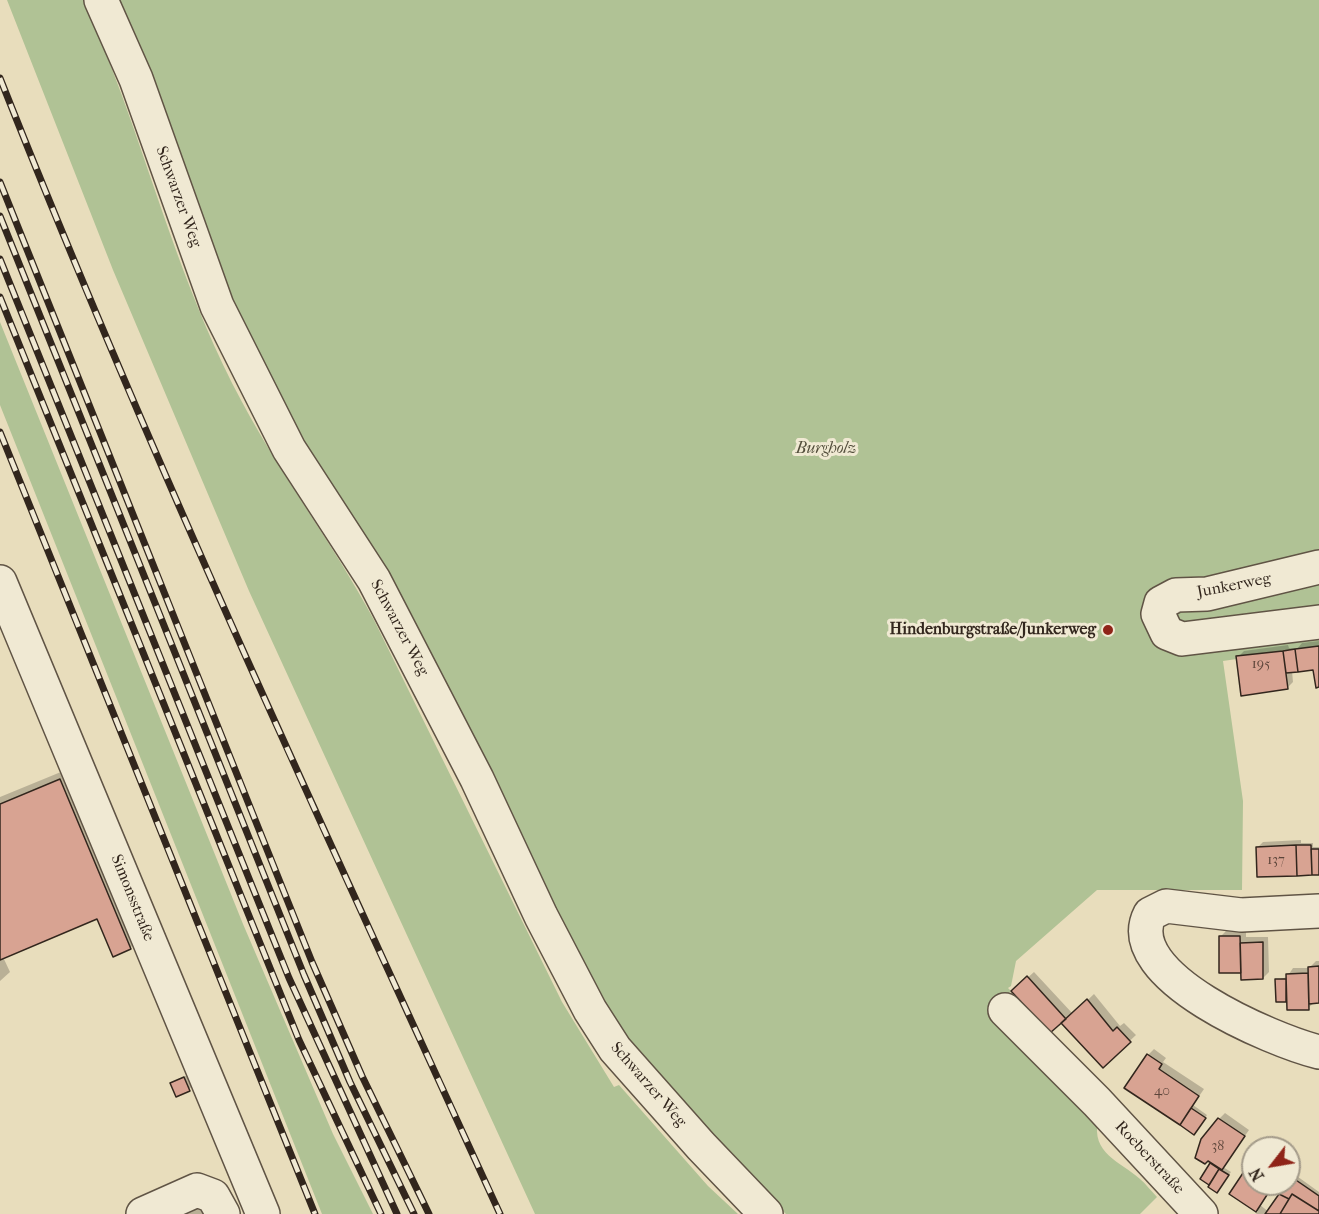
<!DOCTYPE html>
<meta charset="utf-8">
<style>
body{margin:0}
#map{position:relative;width:1319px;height:1214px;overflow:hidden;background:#e8ddbc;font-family:"IM FELL French Canon",serif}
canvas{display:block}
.north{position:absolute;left:1241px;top:1136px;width:60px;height:60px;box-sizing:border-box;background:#f0e9d3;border:2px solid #a49b8a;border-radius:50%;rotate:239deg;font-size:16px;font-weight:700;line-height:24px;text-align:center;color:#32261d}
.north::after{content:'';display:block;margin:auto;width:21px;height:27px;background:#8f2418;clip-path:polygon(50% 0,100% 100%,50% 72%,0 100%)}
</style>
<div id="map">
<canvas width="1319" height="1214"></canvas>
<div class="north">N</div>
</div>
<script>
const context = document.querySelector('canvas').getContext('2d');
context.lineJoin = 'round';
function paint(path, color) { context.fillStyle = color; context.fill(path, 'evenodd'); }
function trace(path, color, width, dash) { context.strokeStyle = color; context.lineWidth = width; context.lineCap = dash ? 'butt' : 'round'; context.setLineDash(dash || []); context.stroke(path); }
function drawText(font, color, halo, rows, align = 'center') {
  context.font = font + ' "IM FELL French Canon",serif'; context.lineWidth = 6; context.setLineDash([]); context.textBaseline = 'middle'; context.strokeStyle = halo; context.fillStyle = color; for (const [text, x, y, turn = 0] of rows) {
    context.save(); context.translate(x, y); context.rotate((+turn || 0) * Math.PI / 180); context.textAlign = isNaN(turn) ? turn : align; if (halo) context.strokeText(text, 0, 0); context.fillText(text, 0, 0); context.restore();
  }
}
paint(new Path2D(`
 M 7,0 L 84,0 C 96,31 110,62 121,93 C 159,197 189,304 242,402 C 282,477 334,545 374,620 L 562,1002 L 614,1087 L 619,1085 L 708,1186 L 738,1214 L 535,1214 L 249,591 L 113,270 Z
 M 117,0 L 1319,0 L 1319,647 L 1223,661 L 1243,801 L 1242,890 L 1097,890 L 1016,961 L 1011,986 L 1008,988 L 1011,991 L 991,1011 L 1098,1120 C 1091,1154 1120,1161 1140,1179 C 1146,1184 1151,1191 1157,1197 L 1140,1214 L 786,1214 C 719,1152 655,1081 603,1007 L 280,411 L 213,265 Z
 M 0,322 L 243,924 L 333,1134 L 373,1214 L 322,1214 L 0,405 Z`), '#b0c295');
paint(new Path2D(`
 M 1319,641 L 1319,686 L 1315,668 L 1292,671 L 1293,682 L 1287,688 L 1238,657 L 1244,651 L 1288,645 L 1289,648 L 1297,649 L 1302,643 Z
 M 73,767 L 143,936 L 130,948 L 98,917 L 3,957 L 10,972 L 0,981 L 0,797 Z
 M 1301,840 L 1301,843 L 1313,843 L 1313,847 L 1319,847 L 1319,873 L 1257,848 L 1263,842 Z
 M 1226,931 L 1246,931 L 1246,937 L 1268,937 L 1269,972 L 1263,978 L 1243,971 L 1220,937 Z
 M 1316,961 L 1319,961 L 1319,1002 L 1315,1002 L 1308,1008 L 1288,998 L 1286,1000 L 1277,980 L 1287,977 L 1293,968 L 1309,968 Z
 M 1034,972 L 1073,1014 L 1094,994 L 1120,1026 L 1124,1023 L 1136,1035 L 1103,1066 L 1061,1021 L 1013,991 Z
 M 1154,1049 L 1166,1058 L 1163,1062 L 1204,1089 L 1193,1105 L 1207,1115 L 1197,1131 L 1148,1055 Z
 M 187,1075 L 192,1087 L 177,1095 L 171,1083 Z
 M 1225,1113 L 1249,1130 L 1223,1167 L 1231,1172 L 1217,1191 L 1202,1178 L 1213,1162 L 1219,1119 Z
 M 1253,1160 L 1253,1184 L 1289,1184 L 1294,1174 L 1319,1192 L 1319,1214 L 1256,1214 L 1258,1211 L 1231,1194 ZM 1272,1187 L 1282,1193 L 1269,1212 L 1260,1205 Z
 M 213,1201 L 219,1214 L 185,1214 Z`), '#0003');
const building = new Path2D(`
 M 1319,646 L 1319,687 L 1316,688 L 1313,670 L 1298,672 L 1295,649 Z
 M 1295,649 L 1298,672 L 1286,673 L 1283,651 Z
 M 1283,651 L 1288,689 L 1241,696 L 1236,656 Z
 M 60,779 L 131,949 L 113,957 L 97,919 L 0,960 L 0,804 Z
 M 1296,845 L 1297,876 L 1257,877 L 1256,847 Z
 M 1296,845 L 1311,845 L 1312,875 L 1297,876 Z
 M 1311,849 L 1319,849 L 1319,875 L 1312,875 Z
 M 1219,936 L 1240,936 L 1241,973 L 1219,973 Z
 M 1263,942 L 1263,979 L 1241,980 L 1240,943 Z
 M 1319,966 L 1319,1003 L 1309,1004 L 1308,967 Z
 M 1308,973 L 1309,1010 L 1287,1010 L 1286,974 Z
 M 1027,976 L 1066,1019 L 1050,1033 L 1011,991 Z
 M 1275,979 L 1286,979 L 1286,1002 L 1276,1002 Z
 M 1087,999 L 1113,1031 L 1117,1027 L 1131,1042 L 1103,1068 L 1061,1023 Z
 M 1147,1054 L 1162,1064 L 1159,1069 L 1199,1096 L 1180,1125 L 1124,1088 Z
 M 184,1077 L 190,1091 L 176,1097 L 170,1083 Z
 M 1191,1108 L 1206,1118 L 1194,1135 L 1180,1125 Z
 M 1218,1118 L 1245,1136 L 1222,1170 L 1208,1161 L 1205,1164 L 1195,1158 L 1201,1139 Z
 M 1251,1161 L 1253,1162 L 1253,1184 L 1274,1184 L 1256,1212 L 1229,1194 Z
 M 1210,1163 L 1219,1169 L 1209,1185 L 1200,1179 Z
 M 1219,1169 L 1229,1175 L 1217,1193 L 1208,1187 Z
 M 1290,1176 L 1319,1196 L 1319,1211 L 1292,1194 L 1289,1199 L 1279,1194 L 1285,1184 L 1289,1184 Z
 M 1279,1194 L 1289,1199 L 1280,1214 L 1265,1214 Z
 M 1292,1194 L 1319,1211 L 1319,1214 L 1280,1214 Z`);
paint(building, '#d8a392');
trace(building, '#32261d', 1.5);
const minor = new Path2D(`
 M 101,0 L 136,79 L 217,306 L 289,449 L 374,580 L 477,779 L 541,916 L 590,1010 L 615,1049 L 701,1146 L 766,1214
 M 1319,567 L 1207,594 L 1176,595 L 1161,603 L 1158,614 L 1167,633 L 1182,639 L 1319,622
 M 0,582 L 263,1214
 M 1319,911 L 1241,915 L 1166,906 L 1150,914 C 1118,976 1274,1041 1319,1052
 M 1005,1010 L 1097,1102 L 1201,1214
 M 143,1214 L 197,1190 L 213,1196 L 223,1214`);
trace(minor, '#605445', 36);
trace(minor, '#f0e9d3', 33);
const rail = new Path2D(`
 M 0,78 C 152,463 328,838 500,1214
 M 0,182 L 312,962 L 362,1076 L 429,1214
 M 0,216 L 304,975 L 350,1082 L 414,1214
 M 0,259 L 289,978 L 397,1214
 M 0,297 L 299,1040 L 381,1214
 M 0,432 L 315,1214`);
trace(rail, '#32261d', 7);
trace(rail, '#f0e9d3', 4.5, [14]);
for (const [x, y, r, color] of [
 [1108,630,6,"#8f2418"]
]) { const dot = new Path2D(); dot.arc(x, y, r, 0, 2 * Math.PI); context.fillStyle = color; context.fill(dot); trace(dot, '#f0e9d3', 2); }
drawText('14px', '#5c453a', null, [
 ["195",1261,665],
 ["137",1276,861],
 ["40",1162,1092],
 ["38",1218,1147]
]);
drawText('16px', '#32261d', '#f0e9d3', [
 ["Schwarzer Weg",178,197,70],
 ["Junkerweg",1234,586,-11],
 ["Schwarzer Weg",399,628,62],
 ["Simonsstraße",132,898,68],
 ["Schwarzer Weg",648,1085,49],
 ["Roeberstraße",1149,1158,47]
]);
drawText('italic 16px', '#524d3b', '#f0e9d3', [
 ["Burgholz",826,449]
]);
drawText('bold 16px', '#32261d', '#f0e9d3', [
 ["Hindenburgstraße/Junkerweg",1096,630]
], 'right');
</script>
